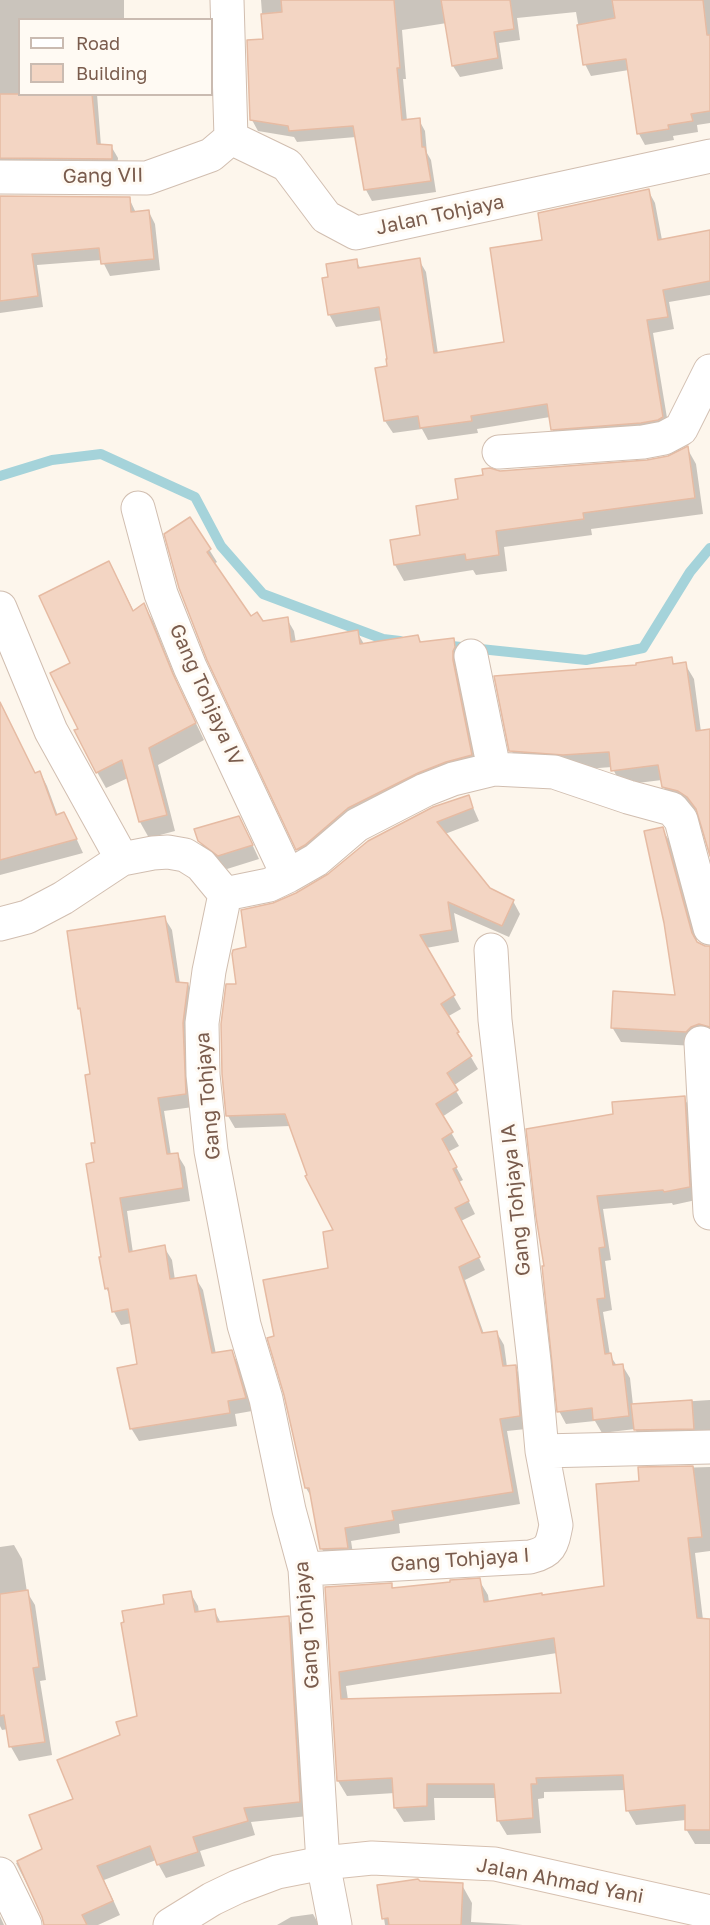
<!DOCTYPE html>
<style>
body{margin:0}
#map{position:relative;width:710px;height:1925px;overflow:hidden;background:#fdf6ec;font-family:"Golos Text",sans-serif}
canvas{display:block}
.legend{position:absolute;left:18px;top:18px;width:195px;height:78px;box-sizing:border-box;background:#fffaf3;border:2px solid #cabbb1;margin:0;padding:8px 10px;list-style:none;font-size:18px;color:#7a5c4d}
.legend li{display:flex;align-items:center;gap:12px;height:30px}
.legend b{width:30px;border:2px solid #cabbb1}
</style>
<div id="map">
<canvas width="710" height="1925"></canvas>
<ul class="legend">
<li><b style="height:8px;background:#fff"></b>Road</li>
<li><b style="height:16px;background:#f3d5c3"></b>Building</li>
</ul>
</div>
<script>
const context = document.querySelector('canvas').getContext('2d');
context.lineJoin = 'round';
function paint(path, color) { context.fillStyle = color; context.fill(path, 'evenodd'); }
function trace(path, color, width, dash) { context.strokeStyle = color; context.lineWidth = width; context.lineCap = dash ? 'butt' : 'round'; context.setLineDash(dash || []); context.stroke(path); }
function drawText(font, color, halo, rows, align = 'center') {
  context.font = font + ' "Golos Text",sans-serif'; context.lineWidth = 6; context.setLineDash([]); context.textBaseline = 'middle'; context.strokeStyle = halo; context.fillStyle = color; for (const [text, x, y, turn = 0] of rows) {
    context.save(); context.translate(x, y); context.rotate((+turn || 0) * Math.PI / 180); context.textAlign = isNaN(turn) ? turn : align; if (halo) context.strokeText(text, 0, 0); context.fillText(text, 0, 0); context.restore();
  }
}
paint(new Path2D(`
 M 0,0 L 124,0 L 124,20 L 20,20 L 20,94 L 97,94 L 101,146 L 111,146 L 118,158 L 117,170 L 0,172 Z
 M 261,0 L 710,0 L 710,123 L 697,125 L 698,132 L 673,136 L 674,140 L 645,145 L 639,134 L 629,70 L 591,76 L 585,64 L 576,12 L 517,18 L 520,40 L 499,43 L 503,69 L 460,77 L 453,66 L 447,23 L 402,30 L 406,79 L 403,79 L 407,121 L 419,120 L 425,131 L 427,153 L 431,160 L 436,192 L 372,201 L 366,190 L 356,137 L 297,142 L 294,137 L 258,131 L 252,120 L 264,40 Z
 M 648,190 L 655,203 L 662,240 L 710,231 L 710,295 L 669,302 L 674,329 L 653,333 L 669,430 L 559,442 L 552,429 L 550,417 L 477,429 L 478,433 L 428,440 L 422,429 L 393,433 L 385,421 L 377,369 L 388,367 L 383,320 L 336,327 L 329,314 L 330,278 L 356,261 L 361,269 L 419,260 L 426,272 L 438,354 L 506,343 L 544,241 Z
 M 0,197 L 129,198 L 136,213 L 149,212 L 155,224 L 160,270 L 110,276 L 102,260 L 37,265 L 43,307 L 0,313 Z
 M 687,448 L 696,464 L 703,514 L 591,529 L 592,535 L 504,547 L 507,571 L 476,575 L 473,570 L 404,581 L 395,565 L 391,542 L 422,537 L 459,501 L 500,472 L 644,462 L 668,458 Z
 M 190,519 L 217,562 L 214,564 L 251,618 L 262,623 L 287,619 L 294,631 L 296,643 L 357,632 L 364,644 L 418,636 L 422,644 L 453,639 L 460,651 L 478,767 L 304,861 L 298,849 Z
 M 118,579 L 134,612 L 144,605 L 153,621 L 181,692 L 204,740 L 158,765 L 175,831 L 149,838 L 140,822 L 128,778 L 106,788 L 97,772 L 80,729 L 72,664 Z
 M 671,659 L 675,666 L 685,664 L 694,679 L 701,732 L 710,730 L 710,850 L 702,819 L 696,811 L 687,805 L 672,801 L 663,786 L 662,780 L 621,785 L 612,767 L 572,770 L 520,765 L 511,750 L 638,667 Z
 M 0,703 L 35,774 L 40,772 L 47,786 L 58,816 L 71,827 L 83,853 L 0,875 Z
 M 468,796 L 479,821 L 445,834 L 489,890 L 513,901 L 520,914 L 509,937 L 454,913 L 459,942 L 426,948 L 461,1009 L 447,1017 L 478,1069 L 453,1086 L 463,1103 L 442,1117 L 459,1146 L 448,1152 L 463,1180 L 459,1182 L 475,1214 L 461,1221 L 485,1270 L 465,1280 L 484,1334 L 497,1333 L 504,1345 L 507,1367 L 515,1367 L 522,1379 L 526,1429 L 507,1431 L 520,1504 L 399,1524 L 400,1533 L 351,1541 L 354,1560 L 329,1562 L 322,1549 L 313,1500 L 306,1488 L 275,1337 L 330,1270 L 335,1231 L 309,1175 L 291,1126 L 235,1128 L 228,1116 L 238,986 L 247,949 L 273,905 L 297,894 Z
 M 662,829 L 672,845 L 698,944 L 704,947 L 710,948 L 710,1039 L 695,1046 L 621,1042 L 612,1027 L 677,996 Z
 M 246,831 L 259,859 L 227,869 L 207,855 L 199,840 Z
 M 164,917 L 172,930 L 180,984 L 188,984 L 195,998 L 193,1107 L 164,1111 L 171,1155 L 177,1154 L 185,1167 L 190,1201 L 127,1211 L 133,1253 L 164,1247 L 172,1260 L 175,1280 L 195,1277 L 203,1290 L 216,1354 L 231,1351 L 239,1365 L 252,1411 L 235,1414 L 237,1426 L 139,1441 L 131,1428 L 139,1365 L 132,1323 L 121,1325 L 114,1312 L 111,1297 L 106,1288 L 96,1164 L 97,1144 L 92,1076 L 83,1013 L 79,1008 Z
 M 684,1098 L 692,1111 L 696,1200 L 673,1205 L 672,1203 L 603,1209 L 611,1260 L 605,1261 L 612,1310 L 603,1312 L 610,1355 L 617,1366 L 622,1365 L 630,1378 L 633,1405 L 710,1400 L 710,1443 L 644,1444 L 635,1429 L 602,1433 L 595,1421 L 566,1424 L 559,1411 L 544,1267 L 615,1115 Z
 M 710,1467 L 710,1551 L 695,1553 L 710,1678 L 710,1844 L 695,1844 L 686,1829 L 686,1820 L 636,1825 L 628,1811 L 626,1790 L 544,1792 L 544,1798 L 538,1799 L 541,1833 L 507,1835 L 498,1820 L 497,1798 L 434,1798 L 435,1820 L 404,1822 L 395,1808 L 395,1793 L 347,1796 L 338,1781 L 326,1588 L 391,1585 L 394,1589 L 479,1580 L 488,1595 L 489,1602 L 605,1587 L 641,1482 L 640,1469 ZM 557,1653 L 562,1694 L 348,1700 L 346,1686 Z
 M 14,1545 L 22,1559 L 27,1592 L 35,1605 L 46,1680 L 40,1681 L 52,1755 L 19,1761 L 11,1747 L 8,1729 L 2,1730 L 0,1726 L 0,1547 Z
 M 190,1592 L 198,1606 L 199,1613 L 214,1610 L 221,1623 L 288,1618 L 296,1631 L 308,1816 L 251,1822 L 255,1835 L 200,1851 L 205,1866 L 166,1878 L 156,1860 L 104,1880 L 120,1915 L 98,1925 L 45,1925 L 43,1916 L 16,1863 L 44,1850 L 75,1800 L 122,1736 L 139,1718 L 166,1605 Z
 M 419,1883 L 462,1885 L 472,1903 L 471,1922 L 523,1925 L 385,1925 L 379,1886 Z
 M 313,1914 L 319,1925 L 277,1925 L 291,1917 Z
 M 0,1916 L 4,1925 L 0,1925 Z`), '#0003');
trace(new Path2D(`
 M 0,476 L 52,460 L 101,454 L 195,497 L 221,546 L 263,594 L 383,639 L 400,641
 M 442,645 L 586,660 L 643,648 L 690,572 L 710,548`), '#a5d3da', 10);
const building = new Path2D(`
 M 281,0 L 394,0 L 400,68 L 397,68 L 402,120 L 420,118 L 422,147 L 425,147 L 431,181 L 364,190 L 353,126 L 289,131 L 288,126 L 250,120 L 247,40 L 263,39 L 261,14 L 282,12 Z
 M 441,0 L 510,0 L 514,29 L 494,32 L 498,58 L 452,66 Z
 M 612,0 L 703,0 L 707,35 L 710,35 L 710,111 L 691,114 L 693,121 L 668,125 L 669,129 L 637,134 L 626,59 L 583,65 L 577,25 L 615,18 Z
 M 0,94 L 92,94 L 97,144 L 112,145 L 112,159 L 0,158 Z
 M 649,189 L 658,240 L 710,230 L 710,281 L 663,290 L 668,317 L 647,320 L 663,417 L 658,420 L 641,423 L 551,430 L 547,404 L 471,416 L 472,421 L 420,428 L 418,416 L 384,421 L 375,368 L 387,366 L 386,359 L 387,359 L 379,307 L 328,315 L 322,278 L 328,277 L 326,264 L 357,259 L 358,268 L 420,258 L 434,353 L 504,342 L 490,248 L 542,240 L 538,213 Z
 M 0,196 L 130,197 L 131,212 L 149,210 L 154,259 L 101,264 L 99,248 L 32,254 L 38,296 L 0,301 Z
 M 688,446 L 695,498 L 583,513 L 584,519 L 496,531 L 499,555 L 466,560 L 465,554 L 394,565 L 390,540 L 420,535 L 416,506 L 458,499 L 455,479 L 483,475 L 482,469 L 490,468 L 500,471 L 647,460 L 668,456 Z
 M 190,517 L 211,549 L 207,552 L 251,616 L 257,612 L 263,621 L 288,617 L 291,642 L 358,630 L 360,644 L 418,635 L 420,642 L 454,638 L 455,647 L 453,651 L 453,660 L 472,755 L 446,762 L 418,773 L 348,808 L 305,845 L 296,850 L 207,660 L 179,588 L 164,534 Z
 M 109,561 L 133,611 L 144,603 L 173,674 L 196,723 L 149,748 L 167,815 L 139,822 L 122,760 L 96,773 L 74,730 L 78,729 L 50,673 L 70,663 L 39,596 Z
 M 672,657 L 673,664 L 686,662 L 696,731 L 710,729 L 710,856 L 696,809 L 687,797 L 678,791 L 662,787 L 658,765 L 611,771 L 609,752 L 563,755 L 509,751 L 494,676 L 636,665 L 636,663 Z
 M 0,702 L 35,773 L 40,771 L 56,815 L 64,812 L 77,839 L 0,860 Z
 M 469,795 L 473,808 L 437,822 L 490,888 L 514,900 L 502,926 L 448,902 L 452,930 L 420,935 L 455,995 L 441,1004 L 459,1032 L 457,1033 L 472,1056 L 447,1073 L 458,1090 L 436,1104 L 453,1132 L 442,1139 L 457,1167 L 453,1169 L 469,1201 L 455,1208 L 480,1257 L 459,1267 L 482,1333 L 497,1331 L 503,1366 L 516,1365 L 520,1416 L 500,1419 L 513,1492 L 392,1511 L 394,1520 L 345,1528 L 348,1548 L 320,1549 L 309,1488 L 305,1488 L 284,1395 L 267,1338 L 274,1336 L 263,1280 L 328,1268 L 323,1232 L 333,1230 L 305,1176 L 307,1175 L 285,1114 L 226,1116 L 222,1074 L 221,1024 L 226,984 L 236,984 L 232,954 L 233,950 L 246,947 L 241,910 L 273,903 L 296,893 L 328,874 L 368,841 L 433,807 Z
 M 239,816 L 253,845 L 218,856 L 198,841 L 194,829 Z
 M 663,827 L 692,933 L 697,942 L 705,946 L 710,946 L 710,1027 L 699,1024 L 691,1027 L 686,1032 L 611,1028 L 613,991 L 675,995 L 664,923 L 644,831 Z
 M 165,916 L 176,982 L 188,983 L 183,1023 L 186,1094 L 158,1098 L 167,1154 L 178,1153 L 183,1188 L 120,1198 L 129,1252 L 165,1245 L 170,1279 L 196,1275 L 212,1353 L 232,1350 L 246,1398 L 228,1401 L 230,1413 L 130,1429 L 117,1368 L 137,1364 L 128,1309 L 112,1312 L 108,1288 L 105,1289 L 99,1257 L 101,1257 L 86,1164 L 94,1162 L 91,1143 L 95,1143 L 85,1075 L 90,1074 L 80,1008 L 78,1009 L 67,931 Z
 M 685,1096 L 690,1187 L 664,1192 L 663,1190 L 597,1196 L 605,1247 L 599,1248 L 605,1298 L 597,1299 L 605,1354 L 611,1353 L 613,1365 L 623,1364 L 629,1416 L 593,1420 L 592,1408 L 557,1412 L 542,1266 L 544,1266 L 536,1217 L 526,1129 L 613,1114 L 612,1102 Z
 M 692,1400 L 694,1429 L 634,1430 L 631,1404 Z
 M 693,1466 L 702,1537 L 688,1538 L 697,1618 L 710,1619 L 710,1830 L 685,1830 L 685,1805 L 626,1811 L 623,1775 L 536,1778 L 537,1784 L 531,1784 L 533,1818 L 497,1821 L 494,1784 L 427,1784 L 427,1806 L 394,1808 L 392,1778 L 337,1781 L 325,1587 L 392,1583 L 392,1588 L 450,1582 L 450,1580 L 480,1578 L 484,1602 L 542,1593 L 542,1595 L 604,1586 L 596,1484 L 639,1481 L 638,1467 ZM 554,1638 L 561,1693 L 341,1699 L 339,1672 Z
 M 28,1590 L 39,1667 L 33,1668 L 45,1742 L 9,1747 L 4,1715 L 0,1716 L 0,1594 Z
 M 191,1591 L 195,1612 L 215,1609 L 217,1622 L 289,1616 L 300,1802 L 244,1808 L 248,1821 L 193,1837 L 198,1852 L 157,1865 L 150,1846 L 97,1866 L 113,1901 L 82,1915 L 87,1925 L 44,1925 L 42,1917 L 17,1861 L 42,1849 L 29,1815 L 73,1799 L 57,1760 L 120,1735 L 116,1722 L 137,1716 L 121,1623 L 124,1622 L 122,1611 L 164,1604 L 163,1595 Z
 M 418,1879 L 420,1881 L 463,1883 L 461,1925 L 389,1925 L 388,1918 L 382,1919 L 377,1885 Z`);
paint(building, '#f3d5c3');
trace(building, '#e6bba3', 1.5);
const minor = new Path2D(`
 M 227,0 L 231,138 L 287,165 L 326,217 L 356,233 L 710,156
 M 0,177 L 147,178 L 211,155 L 231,138
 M 499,452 L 643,442 L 664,438 L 681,429 L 710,371
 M 138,508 L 161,594 L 190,667 L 288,876
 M 0,608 L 51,731 L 122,859
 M 471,656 L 494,769
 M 0,924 L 27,917 L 63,898 L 122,859 L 153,853 L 168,852 L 185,855 L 201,865 L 225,894
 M 701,1043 L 710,1213
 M 542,1451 L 710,1447
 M 305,1569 L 530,1557 C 551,1552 552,1545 556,1525 L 542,1451 L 534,1361 L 495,1020 L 491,950
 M 0,1874 L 25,1925
 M 335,1925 L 323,1863 L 305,1569 L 289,1510 L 266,1399 L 244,1325 L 211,1151 L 203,1075 L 202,1023 L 209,971 L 225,894 L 269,885 L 288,876 L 316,860 L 357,825 L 425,790 L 453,779 L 494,769 L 554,772 L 628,797 L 672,809 L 681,820 L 710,928`);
const secondary = new Path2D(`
 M 170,1925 L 212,1899 L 237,1887 L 277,1872 L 323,1863 L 372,1858 L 495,1864 L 710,1912`);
trace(minor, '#d1beb0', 35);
trace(secondary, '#d6c0b0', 35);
trace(minor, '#fff', 33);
trace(secondary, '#fff', 33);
drawText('20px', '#7a5c4d', '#fffaf3', [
 ["Gang VII",103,176,-1],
 ["Jalan Tohjaya",440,215,-12],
 ["Gang Tohjaya IV",206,695,66],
 ["Gang Tohjaya",208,1096,-95],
 ["Gang Tohjaya IA",516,1200,-96],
 ["Gang Tohjaya I",460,1560,-4],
 ["Gang Tohjaya",307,1625,-95],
 ["Jalan Ahmad Yani",560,1881,11]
]);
</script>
